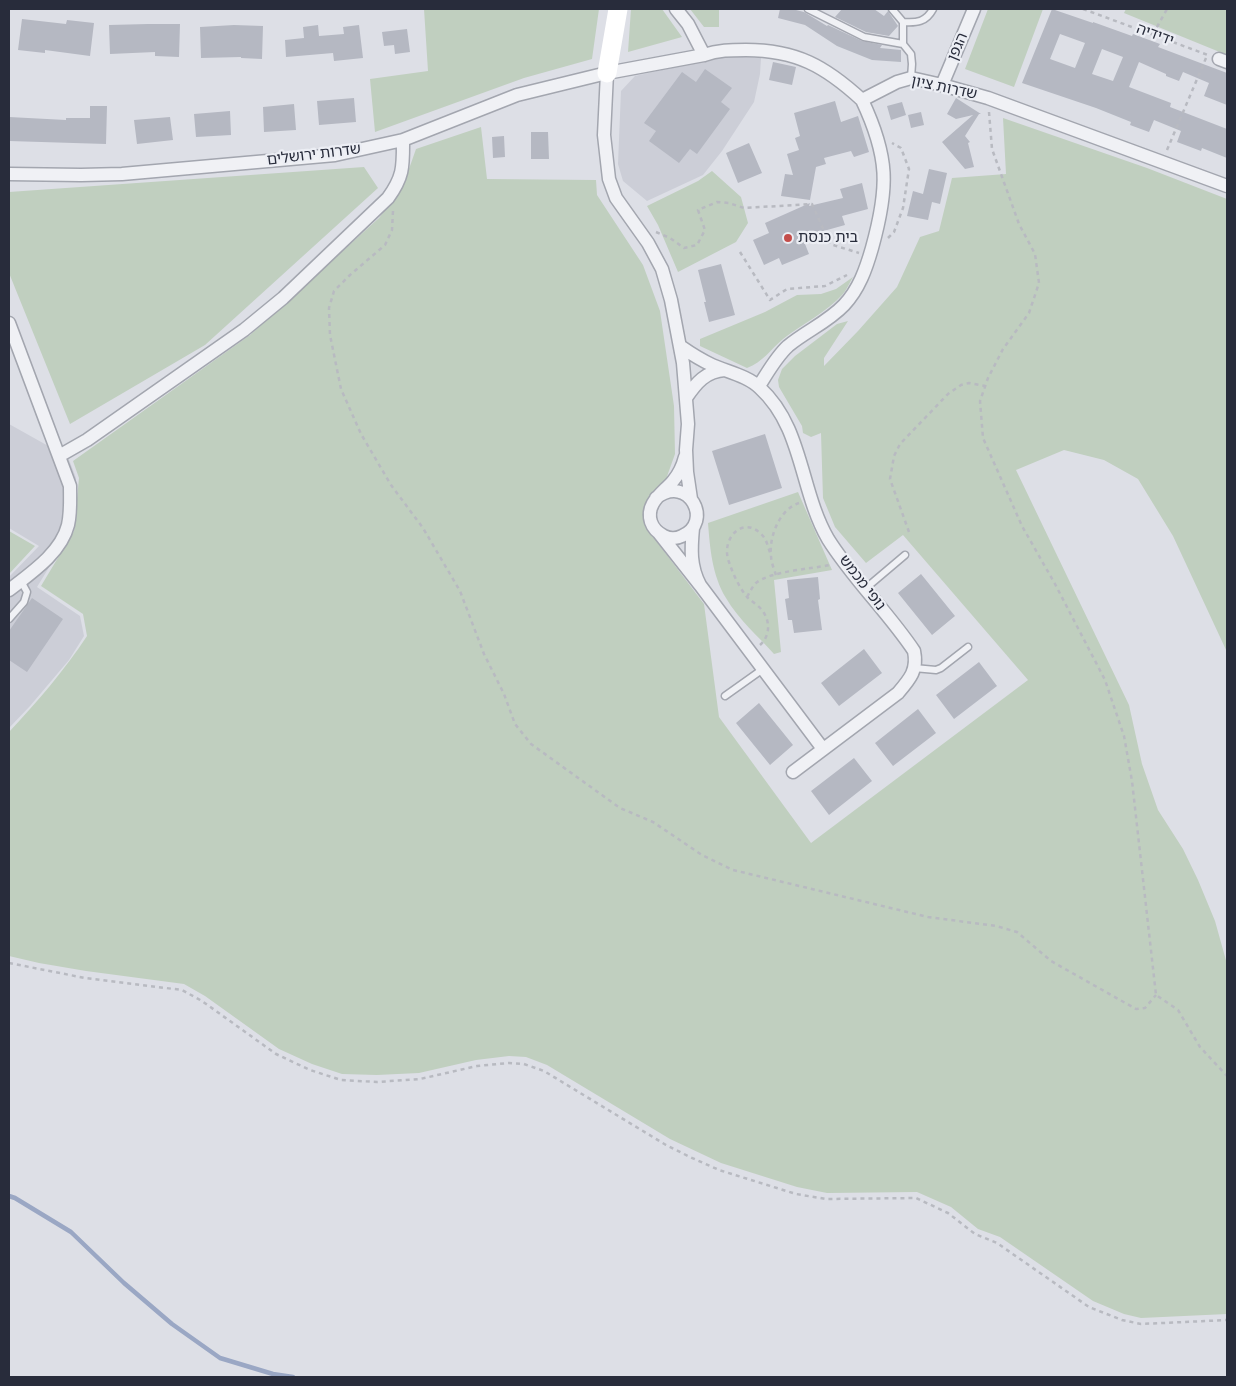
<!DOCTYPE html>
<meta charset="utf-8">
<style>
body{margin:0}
#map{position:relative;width:1236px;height:1386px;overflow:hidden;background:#dddfe6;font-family:"Space Grotesk",sans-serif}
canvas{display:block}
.frame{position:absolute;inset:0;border:10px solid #282c3b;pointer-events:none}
</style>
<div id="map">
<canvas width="1236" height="1386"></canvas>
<div class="frame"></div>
</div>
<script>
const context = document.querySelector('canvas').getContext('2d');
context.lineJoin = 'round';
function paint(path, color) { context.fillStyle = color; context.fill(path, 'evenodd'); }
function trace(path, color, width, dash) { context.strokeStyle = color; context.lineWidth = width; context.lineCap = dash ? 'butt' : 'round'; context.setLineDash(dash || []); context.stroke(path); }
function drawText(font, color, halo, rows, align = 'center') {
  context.font = font + ' "Space Grotesk","Noto Sans Hebrew",sans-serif'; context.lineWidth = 4.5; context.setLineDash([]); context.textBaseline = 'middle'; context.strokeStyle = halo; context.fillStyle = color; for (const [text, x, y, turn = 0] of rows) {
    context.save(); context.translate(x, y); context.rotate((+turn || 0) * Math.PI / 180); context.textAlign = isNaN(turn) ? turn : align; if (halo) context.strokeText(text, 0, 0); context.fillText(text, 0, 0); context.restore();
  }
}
paint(new Path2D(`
 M 725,56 L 761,58 L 760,74 L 754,102 L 722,151 L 703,175 L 647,201 L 623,181 L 618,164 L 621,91 L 635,76 Z
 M 9,424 L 68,457 L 76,478 L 72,530 L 37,587 L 80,616 L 84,636 L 69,660 L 30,706 L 9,728 L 9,577 L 39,546 L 9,528 Z`), '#ccced7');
paint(new Path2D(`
 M 424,9 L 599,9 L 592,59 L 524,78 L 375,132 L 370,79 L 428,71 Z
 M 631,9 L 662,9 L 682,37 L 628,52 Z
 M 690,9 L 719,9 L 719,27 L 704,27 Z
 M 988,9 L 1043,9 L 1014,87 L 965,69 Z
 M 1126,9 L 1227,9 L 1227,55 L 1124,13 Z
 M 1003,118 L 1147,168 L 1227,199 L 1227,652 L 1173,536 L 1138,479 L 1104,460 L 1064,450 L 1016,470 L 1129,705 L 1142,764 L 1158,810 L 1183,849 L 1198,880 L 1215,921 L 1227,964 L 1227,1314 L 1141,1318 L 1124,1314 L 1093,1301 L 1000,1237 L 978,1229 L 951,1207 L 917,1192 L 827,1193 L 797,1187 L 721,1163 L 670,1139 L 547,1065 L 526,1057 L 509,1056 L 476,1060 L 419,1073 L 377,1075 L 342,1074 L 312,1064 L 279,1049 L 205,996 L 184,984 L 86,971 L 39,963 L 9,956 L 9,732 C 37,702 64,671 87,636 L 83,614 L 41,586 L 74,531 L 79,478 L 73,461 L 250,335 L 379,218 L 403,186 L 416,149 L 481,127 L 487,179 L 596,180 L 597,195 L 643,265 L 660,311 L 674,406 L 675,454 L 665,482 L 654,492 L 645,505 L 654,538 L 704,604 L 719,717 L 811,843 L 1028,680 L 903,535 L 866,563 L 835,527 L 823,498 L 821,433 L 811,437 L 803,433 L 802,426 L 779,387 L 778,380 L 782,369 L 795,356 L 837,324 L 848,321 L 824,358 L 824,366 L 858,331 L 897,287 L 920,237 L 939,231 L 952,178 L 1006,174 Z
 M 364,167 L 378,188 L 205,345 L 70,424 L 9,273 L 9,192 Z
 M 712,171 L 741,197 L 748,223 L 736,242 L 678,272 L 658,225 L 647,206 L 698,181 Z
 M 853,277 C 850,282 847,289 843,294 C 827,312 802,324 783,339 C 770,350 763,362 747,368 L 700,346 L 700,339 L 765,312 L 797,295 L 821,294 L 836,289 Z
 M 798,492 L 832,570 L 774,580 L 781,652 L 774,654 C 758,636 738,619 726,598 C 712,575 710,548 708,523 Z
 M 9,531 L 35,546 L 9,574 Z`), '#c0cfbf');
trace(new Path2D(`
 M 9,1196 L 15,1198 L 71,1232 L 124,1283 L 172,1324 L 220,1358 L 273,1374 L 293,1377`), '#9aa7c4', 4.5);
paint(new Path2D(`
 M 780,9 L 792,9 L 804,12 L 827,26 L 828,25 L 862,41 L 882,45 L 880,48 L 901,50 L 901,62 L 872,60 L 837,46 L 805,25 L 778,18 Z
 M 842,9 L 874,9 L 884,16 L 888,11 L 898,26 L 889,36 L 866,32 L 835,17 Z
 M 1052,9 L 1093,23 L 1093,22 L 1132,36 L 1133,34 L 1160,44 L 1158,47 L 1227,73 L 1227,105 L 1204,96 L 1209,83 L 1183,72 L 1179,81 L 1166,76 L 1166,74 L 1139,62 L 1129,87 L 1171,103 L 1170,107 L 1227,129 L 1227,158 L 1202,148 L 1201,151 L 1177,142 L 1181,131 L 1154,120 L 1149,132 L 1130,125 L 1131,122 L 1096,108 L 1022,83 ZM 1060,34 L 1085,43 L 1075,68 L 1050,59 ZM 1102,49 L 1123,57 L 1113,81 L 1092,74 Z
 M 22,19 L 66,24 L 67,20 L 94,23 L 90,56 L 45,50 L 45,53 L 18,50 Z
 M 148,24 L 180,24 L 179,57 L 155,56 L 155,52 L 110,54 L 109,25 Z
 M 234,25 L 263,26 L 262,59 L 241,58 L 241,57 L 201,58 L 200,27 Z
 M 318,25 L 319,36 L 344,34 L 343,27 L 359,25 L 363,58 L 334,61 L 333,53 L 286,57 L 285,40 L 304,38 L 303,27 Z
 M 407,29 L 410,52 L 395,54 L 394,45 L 384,46 L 382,32 Z
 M 773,62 L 796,67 L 792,85 L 769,80 Z
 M 705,69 L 732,88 L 721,102 L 730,109 L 697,154 L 690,149 L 679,163 L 649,141 L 656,131 L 644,123 L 682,72 L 696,82 Z
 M 354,98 L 356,122 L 319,125 L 317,101 Z
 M 956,98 L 981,114 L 979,114 L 965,136 L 970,142 L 968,143 L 974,167 L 965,169 L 942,142 L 973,115 L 956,119 L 947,114 Z
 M 835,101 L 841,122 L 858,116 L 869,152 L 854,157 L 851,151 L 824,158 L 826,164 L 816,167 L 810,200 L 781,196 L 785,174 L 793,175 L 787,154 L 799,150 L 795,138 L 800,136 L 794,113 Z
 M 902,102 L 906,115 L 891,120 L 887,106 Z
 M 294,104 L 296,130 L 264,132 L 263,107 Z
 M 90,106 L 107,106 L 106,144 L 9,141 L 9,117 L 66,120 L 66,118 L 90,118 Z
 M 230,111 L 231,135 L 196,137 L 194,114 Z
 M 921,112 L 924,125 L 911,128 L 908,115 Z
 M 170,117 L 173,140 L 137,144 L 134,120 Z
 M 531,132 L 548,132 L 549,159 L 531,159 Z
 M 504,136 L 505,157 L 493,158 L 492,137 Z
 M 749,143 L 762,173 L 738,183 L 726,153 Z
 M 929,169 L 947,173 L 940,204 L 932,202 L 928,220 L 907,216 L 913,191 L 923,194 Z
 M 862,183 L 868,209 L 842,216 L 845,225 L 820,232 L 822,236 L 805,244 L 809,254 L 782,265 L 779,258 L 764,265 L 753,240 L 769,233 L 765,223 L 810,203 L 809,206 L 843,198 L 840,189 Z
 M 721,264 L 735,315 L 709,322 L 704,302 L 706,302 L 698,270 Z
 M 765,434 L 782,488 L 729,505 L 712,451 Z
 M 921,574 L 955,616 L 932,635 L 898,593 Z
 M 818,577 L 820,599 L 818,600 L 822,630 L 794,633 L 792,620 L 788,620 L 785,599 L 789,598 L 787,580 Z
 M 32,598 L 63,619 L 27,672 L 9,660 L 9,631 Z
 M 864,649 L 882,673 L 839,706 L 821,683 Z
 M 979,662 L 997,686 L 954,719 L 936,695 Z
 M 759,703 L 793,745 L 770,765 L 736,723 Z
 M 918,709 L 936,733 L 893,766 L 875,743 Z
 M 854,758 L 872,781 L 829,815 L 811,791 Z`), '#b5b8c2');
const lane = new Path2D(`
 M 808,9 L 864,37 L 903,44 L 911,54 L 912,64 L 911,78
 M 892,9 L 903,22 L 903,44
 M 903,22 C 917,23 926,22 933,9
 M 866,588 L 905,555
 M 9,619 L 24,602 L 27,592 L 21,581
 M 914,668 L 936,670 L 941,668 L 968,647
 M 725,696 L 763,669`);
const street = new Path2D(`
 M 676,9 L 688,24 L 704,55
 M 1219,59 L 1227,62
 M 607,73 L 604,135 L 609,179 L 616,198 L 648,243 L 662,269 L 671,300 L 683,363 L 688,424 L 686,450 L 687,472 L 691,499
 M 942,85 L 974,9
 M 9,174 L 81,175 L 122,174 L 335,155 L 403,140 L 517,95 L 607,73 L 704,55 C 718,50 731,50 746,50 C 796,50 825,66 862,100 L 897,82 L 911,78 L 942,85 L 988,98 L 1227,186
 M 9,323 L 70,486 C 70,498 71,512 68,525 C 61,553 31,573 9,590
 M 680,346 C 690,353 701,360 712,365 C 728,372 748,376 760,388 C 803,427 800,491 828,539 C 853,579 888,612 914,651 C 918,670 910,679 898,693 L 793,772
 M 759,386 C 768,372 776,357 788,346 C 806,331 828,322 844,305 C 859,289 866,269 872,248 C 889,187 889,157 862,100
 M 686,398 C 696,383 706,371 725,370
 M 59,456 L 87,440 L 244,330 L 283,298 L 388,198 C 404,176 403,166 403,140
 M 656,498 C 689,473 714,523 682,536 C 676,539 670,539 664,536 C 658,533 653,528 651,522 C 645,503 663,493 673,481 C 679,474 683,465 685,457
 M 659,533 L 700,585 C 690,566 691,549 693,528
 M 700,585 L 823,749`);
trace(lane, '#a3a6af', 9);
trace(street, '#a3a6af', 15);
trace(new Path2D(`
 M 1083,9 L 1208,55
 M 1153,34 L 1167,9
 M 989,112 L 992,149 L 1019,224 L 1035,254 L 1039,283 L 1029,313 L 1003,349 L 988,378 L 980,401 L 983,438 L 1022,526 L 1055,584 L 1105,680 L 1124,736 L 1132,781 L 1156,995 L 1178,1010 L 1200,1047 L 1227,1076
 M 1167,150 L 1206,58
 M 393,211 L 392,230 L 385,245 L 350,275 L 334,291 L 329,308 L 330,335 L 341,389 L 361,434 L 391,485 L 423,528 L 460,591 L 484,654 L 504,694 L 515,724 L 531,744 L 620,808 L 653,822 L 702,855 L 733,870 L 928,917 L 996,926 L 1017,932 L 1051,961 L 1136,1009 L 1145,1008 L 1156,995
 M 656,232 L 670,238 L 684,248 L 697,245 L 705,230 L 698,210 L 717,202 L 729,203 L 744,208 L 812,204 L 830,244 L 859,253
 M 888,238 L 894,232 L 903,208 L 909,169 L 901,148 L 892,143
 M 740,252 L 770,300 L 787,289 L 825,286 L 847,275
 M 909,532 L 890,479 L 894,456 L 900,444 L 948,394 L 961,385 L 969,383 L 985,386
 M 776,575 C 774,569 771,562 771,555 C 769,536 780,509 799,503
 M 747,597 C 750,592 752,587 756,583 C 771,571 810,569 830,565
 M 760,645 C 770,636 770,623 764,613 C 760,606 752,602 747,597 C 739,587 733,574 729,562 C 720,539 743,515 761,534 C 767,539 768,548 771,555
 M 9,963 L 85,978 L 182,990 L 202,1001 L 276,1054 L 310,1070 L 341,1080 L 377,1082 L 420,1079 L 477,1066 L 509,1063 L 524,1064 L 544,1071 L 666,1145 L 690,1157 L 719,1170 L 796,1194 L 826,1199 L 916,1198 L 948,1213 L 975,1234 L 997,1243 L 1089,1307 L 1122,1320 L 1141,1324 L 1227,1320`), '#b8bac1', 2.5, [4, 4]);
trace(lane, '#f0f1f5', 6);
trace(street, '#f0f1f5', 12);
trace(new Path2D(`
 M 607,73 L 618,9`), '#fff', 19);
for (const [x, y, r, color] of [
 [788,238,5,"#c44d4a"]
]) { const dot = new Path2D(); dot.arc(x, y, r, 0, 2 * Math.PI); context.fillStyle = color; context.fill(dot); trace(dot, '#eceef4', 2); }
drawText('15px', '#282c3b', '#eceef4', [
 ["ידידיה",1155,35,20],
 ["הגפן",958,47,-67],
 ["שדרות ציון",944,88,12],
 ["שדרות ירושלים",314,155,-7],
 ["נופי מכמש",862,583,52]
]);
drawText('15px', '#282c3b', '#eceef4', [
 ["בית כנסת",798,238]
], 'left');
</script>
